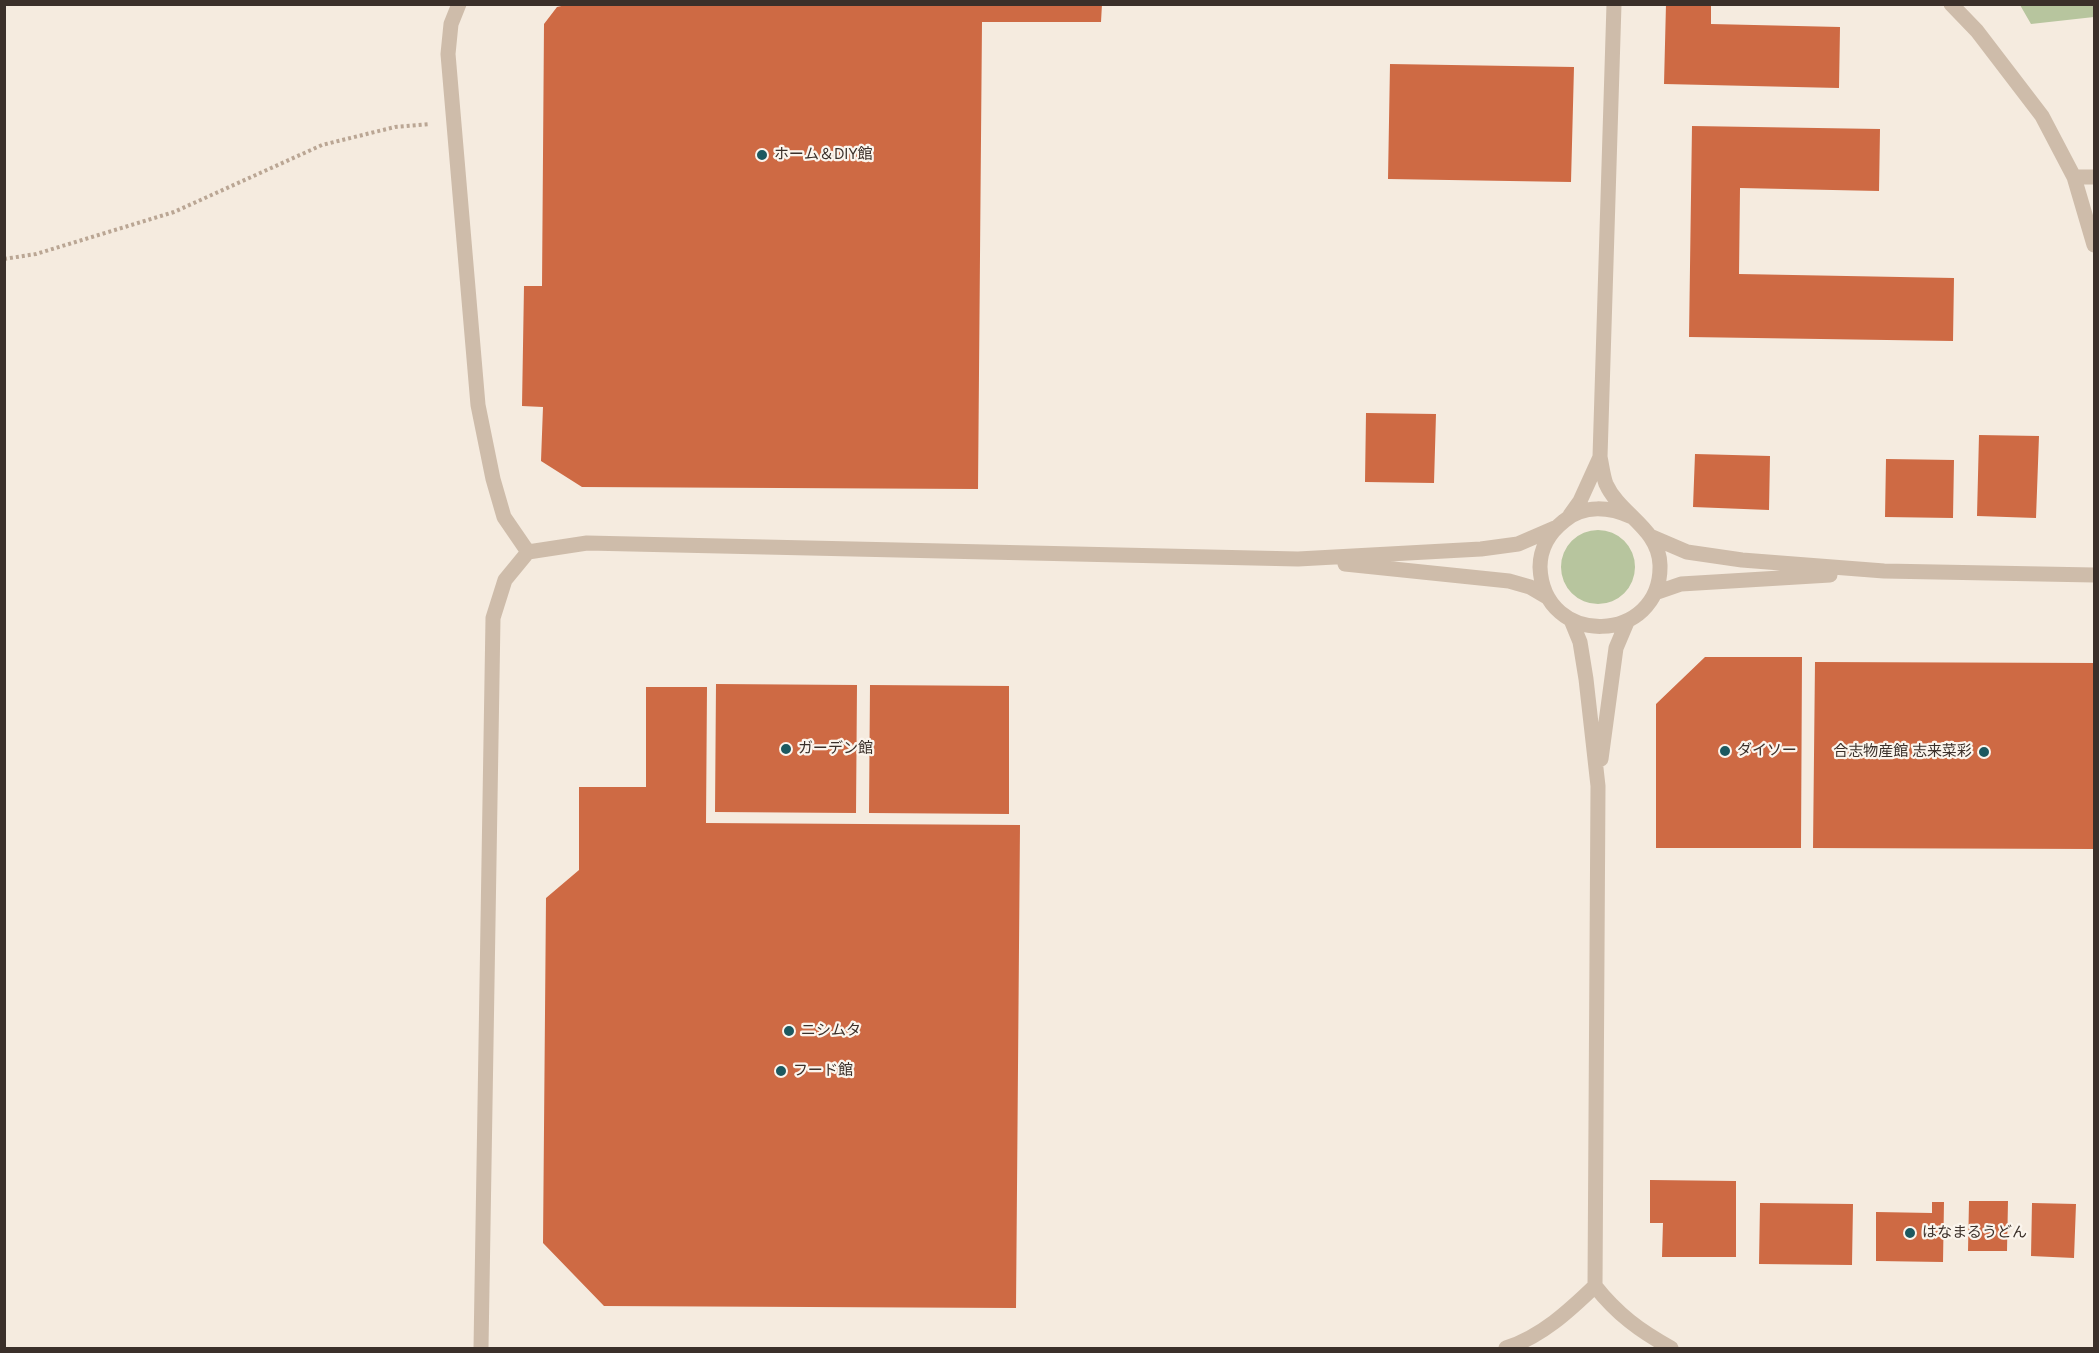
<!DOCTYPE html>
<meta charset="utf-8">
<style>
body{margin:0}
#map{position:relative;width:2099px;height:1353px;overflow:hidden;background:#f5ebdf;font-family:Figtree,sans-serif}
canvas{display:block}
.frame{position:absolute;inset:0;border:6px solid #3b302a;pointer-events:none}
</style>
<div id="map">
<canvas width="2099" height="1353"></canvas>
<div class="frame"></div>
</div>
<script>
const context = document.querySelector('canvas').getContext('2d');
context.lineJoin = 'round';
function paint(path, color) { context.fillStyle = color; context.fill(path, 'evenodd'); }
function trace(path, color, width, dash) { context.strokeStyle = color; context.lineWidth = width; context.lineCap = dash ? 'butt' : 'round'; context.setLineDash(dash || []); context.stroke(path); }
function drawText(font, color, halo, rows, align = 'center') {
  context.font = font + ' Figtree,"Noto Sans JP",sans-serif'; context.lineWidth = 4.5; context.setLineDash([]); context.textBaseline = 'middle'; context.strokeStyle = halo; context.fillStyle = color; for (const [text, x, y, turn = 0] of rows) {
    context.save(); context.translate(x, y); context.rotate((+turn || 0) * Math.PI / 180); context.textAlign = isNaN(turn) ? turn : align; if (halo) context.strokeText(text, 0, 0); context.fillText(text, 0, 0); context.restore();
  }
}
paint(new Path2D(`
 M 2020,5 L 2094,5 L 2094,17 L 2031,24 Z
 M1561 567a37 37 0 1 1 74 0a37 37 0 1 1-74 0Z`), '#b7c59e');
paint(new Path2D(`
 M 570,4 L 1102,4 L 1101,22 L 982,22 L 978,489 L 582,487 L 541,461 L 543,407 L 522,406 L 524,286 L 542,286 L 544,24 L 557,7 Z
 M 1666,4 L 1711,4 L 1711,24 L 1840,27 L 1839,88 L 1664,84 Z
 M 1390,64 L 1574,67 L 1571,182 L 1388,179 Z
 M 1692,126 L 1880,129 L 1879,191 L 1740,188 L 1739,274 L 1954,278 L 1953,341 L 1689,337 Z
 M 1366,413 L 1436,414 L 1434,483 L 1365,482 Z
 M 1979,435 L 2039,436 L 2036,518 L 1977,516 Z
 M 1695,454 L 1770,456 L 1769,510 L 1693,507 Z
 M 1886,459 L 1954,460 L 1953,518 L 1885,517 Z
 M 1705,657 L 1802,657 L 1801,848 L 1656,848 L 1656,704 Z
 M 1815,662 L 2094,663 L 2094,849 L 1813,848 Z
 M 716,684 L 857,685 L 856,813 L 715,812 Z
 M 870,685 L 1009,686 L 1009,814 L 869,813 Z
 M 646,687 L 707,687 L 706,823 L 1020,825 L 1016,1308 L 604,1306 L 543,1243 L 546,898 L 579,870 L 579,787 L 646,787 Z
 M 1650,1180 L 1736,1181 L 1736,1257 L 1662,1257 L 1663,1223 L 1650,1223 Z
 M 1969,1201 L 2008,1201 L 2007,1251 L 1968,1251 Z
 M 1932,1202 L 1944,1202 L 1943,1262 L 1876,1261 L 1876,1212 L 1932,1213 Z
 M 1760,1203 L 1853,1204 L 1852,1265 L 1759,1264 Z
 M 2032,1203 L 2076,1204 L 2074,1258 L 2031,1256 Z`), '#ce6a44');
trace(new Path2D(`
 M 4,259 L 36,254 L 174,212 L 322,145 L 395,127 L 430,124`), '#baa694', 4, [3, 3]);
trace(new Path2D(`
 M 459,4 L 451,24 L 448,54 L 478,405 L 493,479 L 504,517 L 528,552
 M 1614,4 L 1600,457 C 1602,466 1603,476 1606,484 C 1620,515 1659,528 1660,565 C 1662,644 1543,649 1540,567 C 1540,548 1550,532 1564,521 C 1584,504 1610,507 1632,517
 M 1951,4 L 1977,31 L 2042,116 L 2074,177 L 2094,245
 M 2074,177 L 2094,177
 M 1570,515 L 1580,501 L 1600,457
 M 1652,537 L 1687,552 L 1742,560 L 1884,571 L 2094,575
 M 1345,564 L 1509,581 L 1530,587 L 1547,597
 M 1655,593 L 1681,584 L 1830,575
 M 1571,620 L 1580,642 L 1586,679 L 1598,786 L 1595,1286 C 1617,1314 1640,1331 1671,1348
 M 1601,759 L 1616,648 L 1627,622
 M 481,1348 L 493,618 L 505,580 L 528,552 L 587,543 L 1298,559 L 1481,549 L 1518,544 L 1555,528
 M 1506,1348 C 1541,1337 1569,1311 1595,1286`), '#cebcaa', 15);
for (const [x, y, r, color] of [
 [762,155,6,"#1c5960"],
 [786,749,6,"#1c5960"],
 [1725,751,6,"#1c5960"],
 [1984,752,6,"#1c5960"],
 [789,1031,6,"#1c5960"],
 [781,1071,6,"#1c5960"],
 [1910,1233,6,"#1c5960"]
]) { const dot = new Path2D(); dot.arc(x, y, r, 0, 2 * Math.PI); context.fillStyle = color; context.fill(dot); trace(dot, '#fbf5ed', 2); }
drawText('15px', '#3b302a', '#fbf5ed', [
 ["ホーム＆DIY館",774,155],
 ["ガーデン館",798,749],
 ["ダイソー",1737,751],
 ["合志物産館 志来菜彩",1972,752,"right"],
 ["ニシムタ",801,1031],
 ["フード館",793,1071],
 ["はなまるうどん",1922,1233]
], 'left');
</script>
